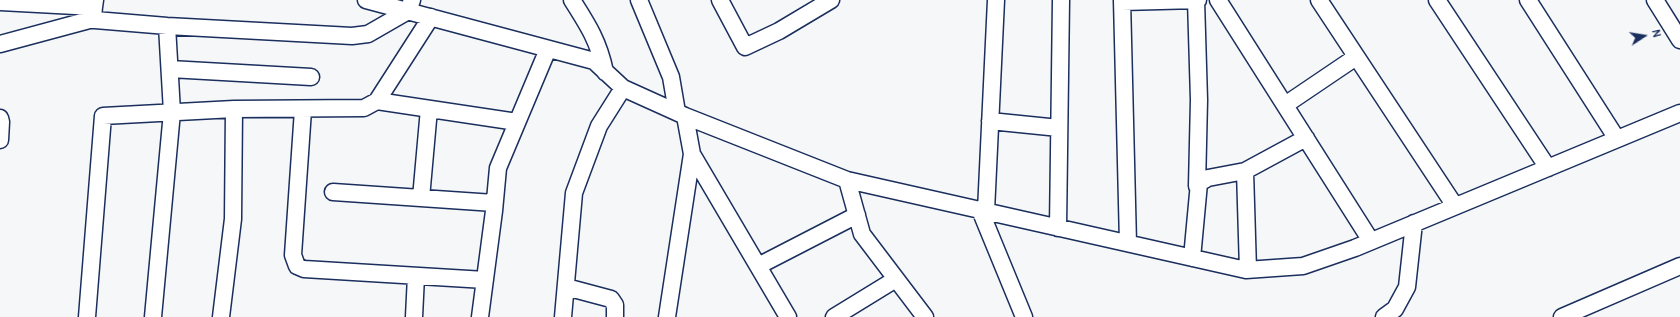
<!DOCTYPE html>
<style>
body{margin:0}
#map{position:relative;width:1680px;height:317px;overflow:hidden;background:#f6f7f9;font-family:Pangolin,sans-serif}
canvas{display:block}
.north{position:absolute;left:1624px;top:16px;width:40px;height:40px;-webkit-text-stroke:3px #fff;paint-order:stroke;rotate:78deg;font-size:11px;font-weight:700;line-height:16px;text-align:center;color:#1b2f5e}
.north::after{content:'';display:block;margin:auto;width:14px;height:18px;background:#1b2f5e;clip-path:polygon(50% 0,100% 100%,50% 72%,0 100%)}
</style>
<div id="map">
<canvas width="1680" height="317"></canvas>
<div class="north">N</div>
</div>
<script>
const context = document.querySelector('canvas').getContext('2d');
context.lineJoin = 'round';
function trace(path, color, width, dash) { context.strokeStyle = color; context.lineWidth = width; context.lineCap = dash ? 'butt' : 'round'; context.setLineDash(dash || []); context.stroke(path); }
const minor = new Path2D(`
 M 366,0 L 594,61 L 623,88 L 685,116 L 847,180 L 1246,270 L 1303,266 L 1355,248 L 1680,113
 M 572,0 C 588,25 599,42 605,72
 M 639,0 L 671,77 L 677,112
 M 720,0 L 745,47 L 779,31 L 831,0
 M 1122,0 L 1128,243
 M 1196,0 L 1199,100 L 1197,186
 M 1218,0 L 1371,241
 M 1319,0 L 1455,206
 M 1437,0 L 1548,168
 M 1528,0 L 1617,139
 M 1655,0 L 1680,40
 M 0,2 L 94,7 L 95,0
 M 1122,2 L 1198,0
 M 94,7 L 93,17 L 95,20 L 167,26 L 352,36 L 368,34 L 408,11 L 412,0
 M 431,17 L 377,101 L 517,122
 M 0,44 L 93,19
 M 170,69 L 311,77
 M 1285,105 L 1356,57
 M 303,110 L 293,255 L 297,266 L 304,269 L 485,280
 M 685,116 L 692,154 L 788,317
 M 0,118 L 1,122 L 0,140
 M 990,121 L 1059,128
 M 1245,171 L 1248,270
 M 847,180 L 862,234 L 925,317
 M 333,192 L 494,203
 M 421,198 L 429,109
 M 980,210 L 1024,317
 M 986,211 L 996,0
 M 1058,228 L 1061,0
 M 1192,258 L 1199,183 L 1208,178 L 1245,171 L 1306,138
 M 758,266 L 857,215
 M 566,287 L 611,299 L 615,305 L 615,317
 M 87,317 L 103,116 L 234,109
 M 153,317 L 172,112 L 167,26
 M 221,317 L 233,219 L 234,109 L 364,108 L 377,101
 M 414,317 L 416,276
 M 480,317 L 494,211 L 498,168 L 548,49
 M 563,317 L 574,193 L 599,126 L 623,88
 M 667,317 L 692,154
 M 834,317 L 896,279
 M 1384,317 L 1395,309 L 1407,287 L 1414,223
 M 1562,317 L 1680,266`);
trace(minor, '#1b2f5e', 19);
trace(minor, '#fff', 16);
</script>
